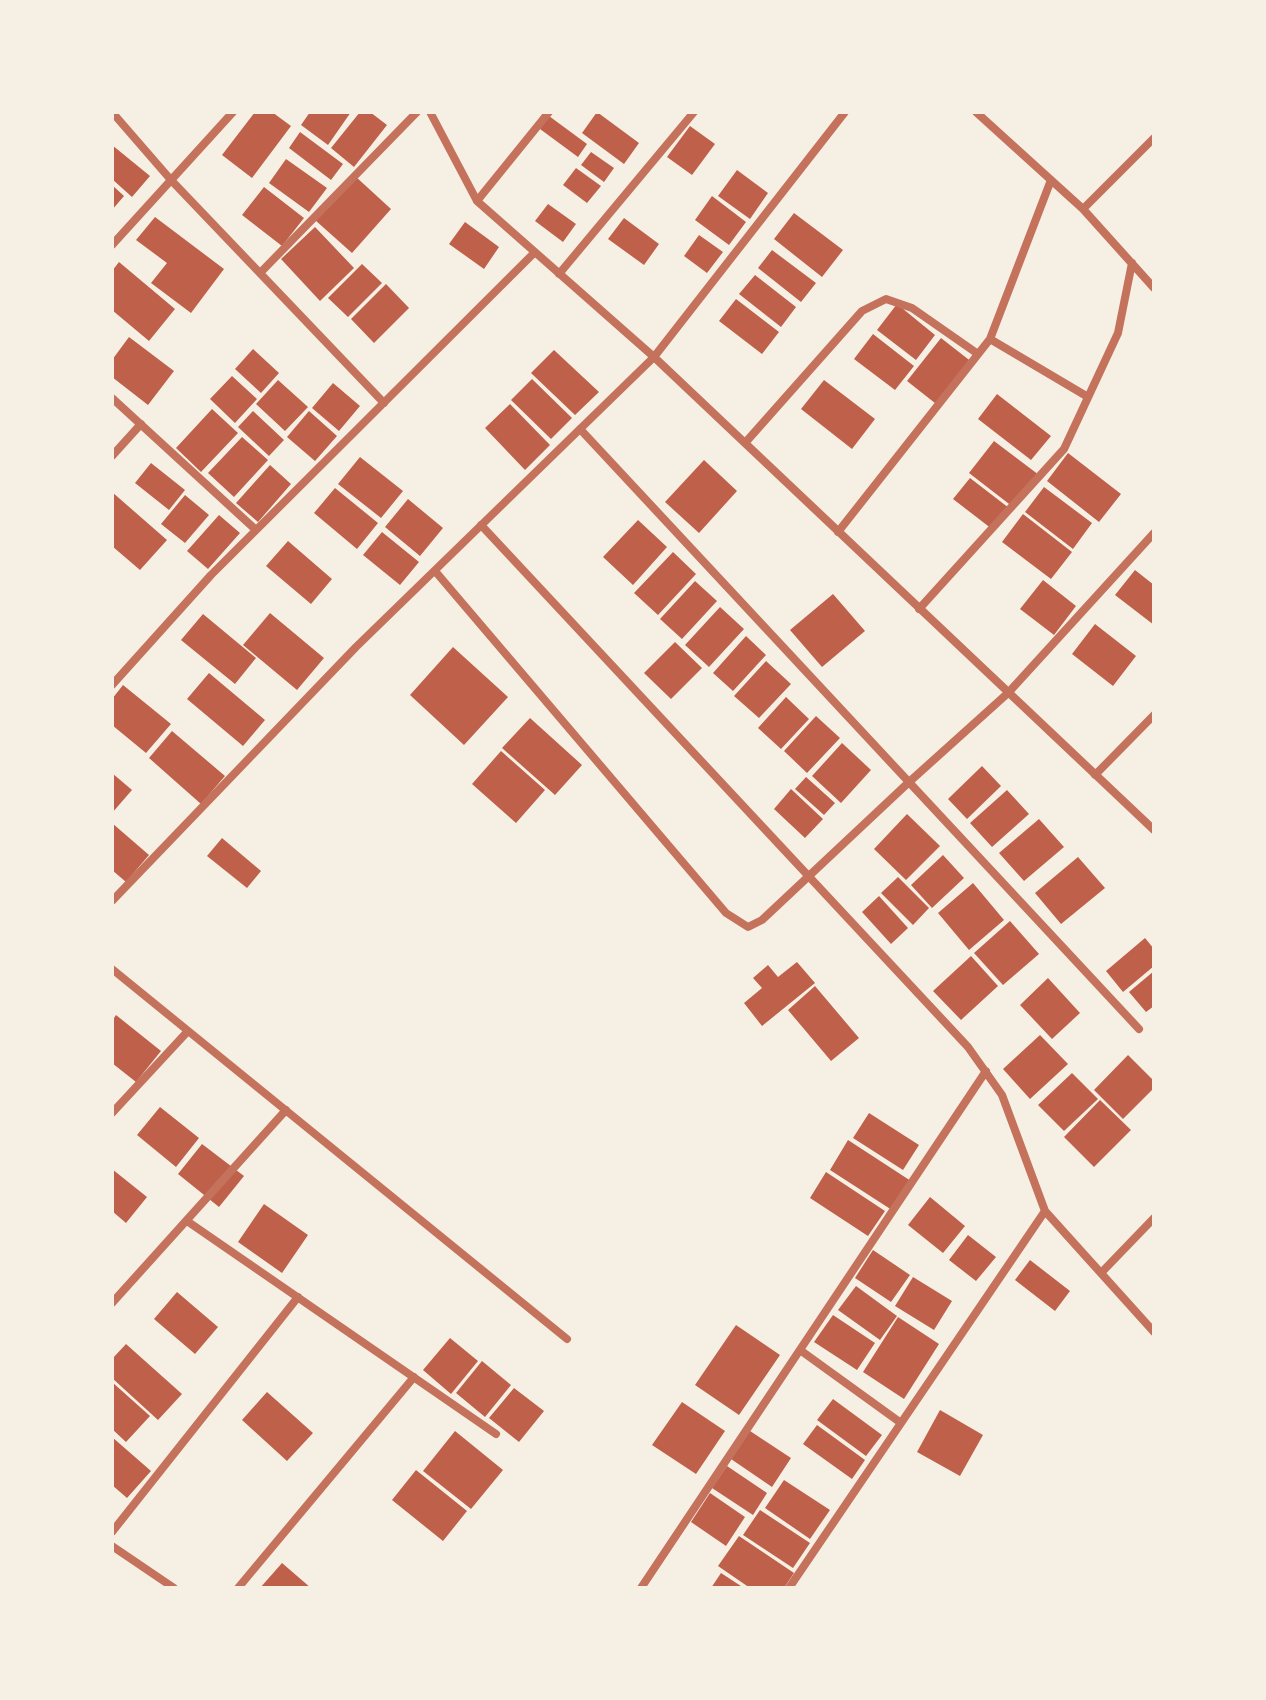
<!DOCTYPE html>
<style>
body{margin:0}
#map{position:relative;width:1266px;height:1700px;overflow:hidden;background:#f6efe4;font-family:"DM Sans",sans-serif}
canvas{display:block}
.frame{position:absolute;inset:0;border:114px solid #f6efe4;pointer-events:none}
</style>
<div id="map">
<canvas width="1266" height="1700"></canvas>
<div class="frame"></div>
</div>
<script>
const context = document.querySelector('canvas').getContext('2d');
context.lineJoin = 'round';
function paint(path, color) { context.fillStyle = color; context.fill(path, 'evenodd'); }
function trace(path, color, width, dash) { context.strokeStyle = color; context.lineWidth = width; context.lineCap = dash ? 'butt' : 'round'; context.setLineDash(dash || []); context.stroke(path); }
paint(new Path2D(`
 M 255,112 L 272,112 L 291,126 L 252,178 L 222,155 Z
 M 310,112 L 351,112 L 328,145 L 301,125 Z
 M 360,112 L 370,112 L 387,125 L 354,167 L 331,148 Z
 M 597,112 L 639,143 L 624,164 L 582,133 Z
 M 549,116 L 587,144 L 578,157 L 540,129 Z
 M 690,126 L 715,144 L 692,175 L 667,157 Z
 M 300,132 L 343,164 L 331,180 L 289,148 Z
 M 112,145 L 150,176 L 132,197 L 112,179 Z
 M 591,152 L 614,168 L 604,182 L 581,165 Z
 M 286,159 L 327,188 L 309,212 L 269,183 Z
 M 576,168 L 601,186 L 587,203 L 563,185 Z
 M 737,170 L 768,193 L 750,219 L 718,196 Z
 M 355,176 L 391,209 L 352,253 L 315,220 Z
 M 112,185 L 124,196 L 112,210 Z
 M 264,187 L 304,218 L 282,246 L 242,215 Z
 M 712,196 L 746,222 L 729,245 L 695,220 Z
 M 548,204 L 576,224 L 563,242 L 535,221 Z
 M 794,213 L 843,250 L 822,277 L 774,239 Z
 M 155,217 L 224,269 L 191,313 L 151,283 L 167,263 L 136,240 Z
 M 624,218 L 659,244 L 644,265 L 608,239 Z
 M 465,222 L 499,247 L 484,269 L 449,244 Z
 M 315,227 L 354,268 L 320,301 L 281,259 Z
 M 699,235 L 723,252 L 707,273 L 684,256 Z
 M 772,250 L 816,283 L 801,302 L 758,268 Z
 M 119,262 L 175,309 L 149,341 L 112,310 L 112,271 Z
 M 362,264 L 382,283 L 348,317 L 328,298 Z
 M 755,275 L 796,307 L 781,327 L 739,294 Z
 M 386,284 L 409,308 L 374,343 L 351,319 Z
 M 736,299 L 779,332 L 762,354 L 719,321 Z
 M 897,304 L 935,335 L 916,360 L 877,330 Z
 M 873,334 L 914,366 L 895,390 L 854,359 Z
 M 129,337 L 174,371 L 148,405 L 112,377 L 112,360 Z
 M 941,338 L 973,363 L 940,407 L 907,381 Z
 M 253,349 L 279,373 L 261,393 L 235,369 Z
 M 554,350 L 599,392 L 575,415 L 531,373 Z
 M 232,376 L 257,399 L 235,423 L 210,399 Z
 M 532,379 L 572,418 L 551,439 L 511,400 Z
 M 278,380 L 308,407 L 285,431 L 256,404 Z
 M 824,380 L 875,419 L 852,449 L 801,409 Z
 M 333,383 L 360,406 L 339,431 L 312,408 Z
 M 997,394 L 1051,436 L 1031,460 L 978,419 Z
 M 510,404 L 550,445 L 525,470 L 485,428 Z
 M 212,409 L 238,433 L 201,472 L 176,448 Z
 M 253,411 L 284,440 L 269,456 L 238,427 Z
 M 309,411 L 337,436 L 315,461 L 287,437 Z
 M 242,437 L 268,460 L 234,497 L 208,473 Z
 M 994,441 L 1039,475 L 1013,507 L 969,473 Z
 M 1068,453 L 1121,494 L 1099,522 L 1047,481 Z
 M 360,457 L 403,491 L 381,518 L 338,484 Z
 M 704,460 L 737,491 L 699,533 L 665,502 Z
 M 151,463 L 185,490 L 169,510 L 135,483 Z
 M 270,465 L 291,484 L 258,522 L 236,503 Z
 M 970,478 L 1009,508 L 992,529 L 953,499 Z
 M 1044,487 L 1092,523 L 1073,549 L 1025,512 Z
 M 335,488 L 378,523 L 357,549 L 314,513 Z
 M 112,492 L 167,540 L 140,570 L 112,546 Z
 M 185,495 L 209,515 L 185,543 L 161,524 Z
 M 408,499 L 443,528 L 420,556 L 385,527 Z
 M 1023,514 L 1072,552 L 1051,579 L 1002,542 Z
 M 219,515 L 240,533 L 208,569 L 187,551 Z
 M 638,520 L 667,547 L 633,585 L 603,557 Z
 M 382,532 L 419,562 L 400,585 L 363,555 Z
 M 288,541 L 332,579 L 311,604 L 266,566 Z
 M 673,552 L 696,574 L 658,615 L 634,593 Z
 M 1135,570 L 1154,585 L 1154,625 L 1115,595 Z
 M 1043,580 L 1076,606 L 1054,635 L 1020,609 Z
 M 695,581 L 717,601 L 682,639 L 660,619 Z
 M 833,594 L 865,631 L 822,667 L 790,630 Z
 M 720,607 L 744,629 L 709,667 L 685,645 Z
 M 270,613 L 324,658 L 297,690 L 243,645 Z
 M 203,614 L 256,658 L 235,684 L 181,640 Z
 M 1095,624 L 1136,656 L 1113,686 L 1072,654 Z
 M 746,636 L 766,655 L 733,691 L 713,673 Z
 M 675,642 L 702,668 L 671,699 L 644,673 Z
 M 453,647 L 508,697 L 464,745 L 410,695 Z
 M 766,661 L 791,684 L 759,718 L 734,696 Z
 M 209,673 L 265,720 L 243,746 L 187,699 Z
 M 123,685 L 171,724 L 146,753 L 112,725 L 112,699 Z
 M 786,697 L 809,719 L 781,749 L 758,728 Z
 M 816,716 L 840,738 L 807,773 L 784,751 Z
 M 530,718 L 582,765 L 555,795 L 502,748 Z
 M 172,731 L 225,776 L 201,804 L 149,758 Z
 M 842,743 L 871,770 L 841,803 L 812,776 Z
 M 501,751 L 545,790 L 516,823 L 472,784 Z
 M 982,766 L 1001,786 L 967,819 L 948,799 Z
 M 112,773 L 132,790 L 112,813 Z
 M 806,777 L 835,803 L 824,815 L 795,789 Z
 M 791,789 L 823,819 L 805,838 L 774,809 Z
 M 1007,790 L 1029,814 L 992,847 L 970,823 Z
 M 907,814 L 940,846 L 906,880 L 874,849 Z
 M 1039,819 L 1064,847 L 1024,881 L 999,853 Z
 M 112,823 L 149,855 L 126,882 L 112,870 Z
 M 222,838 L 261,871 L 247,888 L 207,856 Z
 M 943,855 L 964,878 L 932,908 L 911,885 Z
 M 1078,857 L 1105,888 L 1061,924 L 1035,893 Z
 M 898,877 L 929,908 L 913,925 L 881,893 Z
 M 973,883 L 1004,920 L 969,950 L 938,913 Z
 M 879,896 L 908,928 L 891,944 L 862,912 Z
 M 1010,921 L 1039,954 L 1003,985 L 974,953 Z
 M 1145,938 L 1154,949 L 1154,966 L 1123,992 L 1106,971 Z
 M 971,956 L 998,986 L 961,1020 L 933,991 Z
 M 797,962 L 815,983 L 762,1026 L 744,1003 L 762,988 L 753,978 L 768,965 L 778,977 Z
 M 1154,971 L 1154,1006 L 1146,1012 L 1129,992 Z
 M 1048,978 L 1080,1013 L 1052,1039 L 1020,1005 Z
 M 815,986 L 859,1038 L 831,1061 L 788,1010 Z
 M 116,1015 L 161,1051 L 136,1082 L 112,1063 L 112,1021 Z
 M 1040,1035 L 1068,1064 L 1030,1099 L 1003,1069 Z
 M 1128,1055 L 1154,1081 L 1154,1088 L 1123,1119 L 1094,1090 Z
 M 1072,1073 L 1098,1099 L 1064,1131 L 1038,1105 Z
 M 1100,1100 L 1131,1130 L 1094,1167 L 1064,1137 Z
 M 160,1107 L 199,1138 L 176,1167 L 137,1135 Z
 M 869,1113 L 919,1145 L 903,1170 L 853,1138 Z
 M 848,1140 L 914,1183 L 895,1212 L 830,1170 Z
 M 202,1144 L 244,1176 L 219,1207 L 178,1174 Z
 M 112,1169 L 147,1197 L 126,1223 L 112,1211 Z
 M 826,1172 L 885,1211 L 868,1236 L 810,1198 Z
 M 930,1197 L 965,1226 L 943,1253 L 908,1225 Z
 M 264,1204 L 308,1235 L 282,1273 L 238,1242 Z
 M 968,1235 L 996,1257 L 976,1281 L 949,1260 Z
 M 873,1250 L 910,1275 L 891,1302 L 855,1278 Z
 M 1030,1260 L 1070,1291 L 1055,1311 L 1015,1280 Z
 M 913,1277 L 952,1301 L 934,1330 L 895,1306 Z
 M 856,1286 L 897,1316 L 880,1340 L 838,1310 Z
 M 177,1292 L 218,1327 L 195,1354 L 154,1319 Z
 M 833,1315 L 875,1343 L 857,1370 L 814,1342 Z
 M 898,1317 L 939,1344 L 904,1399 L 863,1372 Z
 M 736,1325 L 780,1355 L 739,1415 L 695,1385 Z
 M 450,1338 L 478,1361 L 451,1394 L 423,1370 Z
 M 126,1344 L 182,1394 L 158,1420 L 112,1378 L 112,1359 Z
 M 482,1361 L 511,1385 L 485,1417 L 456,1393 Z
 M 112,1382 L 150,1416 L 126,1442 L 112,1429 Z
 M 514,1388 L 544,1411 L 519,1442 L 489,1418 Z
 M 267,1392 L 313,1433 L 287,1461 L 242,1420 Z
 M 833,1399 L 882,1435 L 866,1456 L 817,1420 Z
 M 682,1402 L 725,1431 L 696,1474 L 652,1445 Z
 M 940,1410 L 983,1435 L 960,1476 L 917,1452 Z
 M 817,1425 L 865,1460 L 852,1479 L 803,1444 Z
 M 455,1431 L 503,1470 L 471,1509 L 423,1471 Z
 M 750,1431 L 791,1458 L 772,1487 L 731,1459 Z
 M 112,1437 L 151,1471 L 127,1498 L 112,1485 Z
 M 727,1466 L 767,1493 L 753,1515 L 712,1488 Z
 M 416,1470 L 467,1511 L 443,1541 L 392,1500 Z
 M 784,1480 L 830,1510 L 810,1539 L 765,1508 Z
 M 710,1493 L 745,1517 L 726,1546 L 691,1522 Z
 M 760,1510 L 810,1543 L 793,1568 L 743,1535 Z
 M 739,1536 L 794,1573 L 784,1588 L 750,1588 L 718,1566 Z
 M 282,1563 L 311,1588 L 260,1588 Z
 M 721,1573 L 744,1588 L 711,1588 Z`), '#bf614a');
trace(new Path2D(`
 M 112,112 L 171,180 L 384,403
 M 430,112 L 477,201 L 654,357 L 1154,830
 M 976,112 L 1083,209 L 1154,138
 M 477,201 L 549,112
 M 1083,209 L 1154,288
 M 112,245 L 233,112
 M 261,272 L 417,112
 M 559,274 L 694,112
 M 990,339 L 1088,397
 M 112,398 L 256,530
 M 580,429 L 1139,1029
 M 745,443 L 862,311 L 886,299 L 912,308 L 978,354
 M 112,456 L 141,424
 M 481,525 L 968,1047 L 1002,1095 L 1045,1211 L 1154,1332
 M 838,532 L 990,339 L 1051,180
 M 435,571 L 726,913 L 748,927 L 762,920 L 908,783 L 1008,693 L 1154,533
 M 919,609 L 1064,449 L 1118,333 L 1132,263
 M 112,685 L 211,575 L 535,252
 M 1095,775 L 1154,715
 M 112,901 L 356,647 L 654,357 L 845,112
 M 112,969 L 567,1339
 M 112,1113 L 188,1031
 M 187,1221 L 496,1434
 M 1101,1273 L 1154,1218
 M 112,1303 L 286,1110
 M 800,1350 L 901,1423
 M 112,1532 L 298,1297
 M 112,1546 L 174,1588
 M 238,1588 L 414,1377
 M 641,1588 L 986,1071
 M 789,1588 L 1045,1211`), '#c5725c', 8);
</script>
